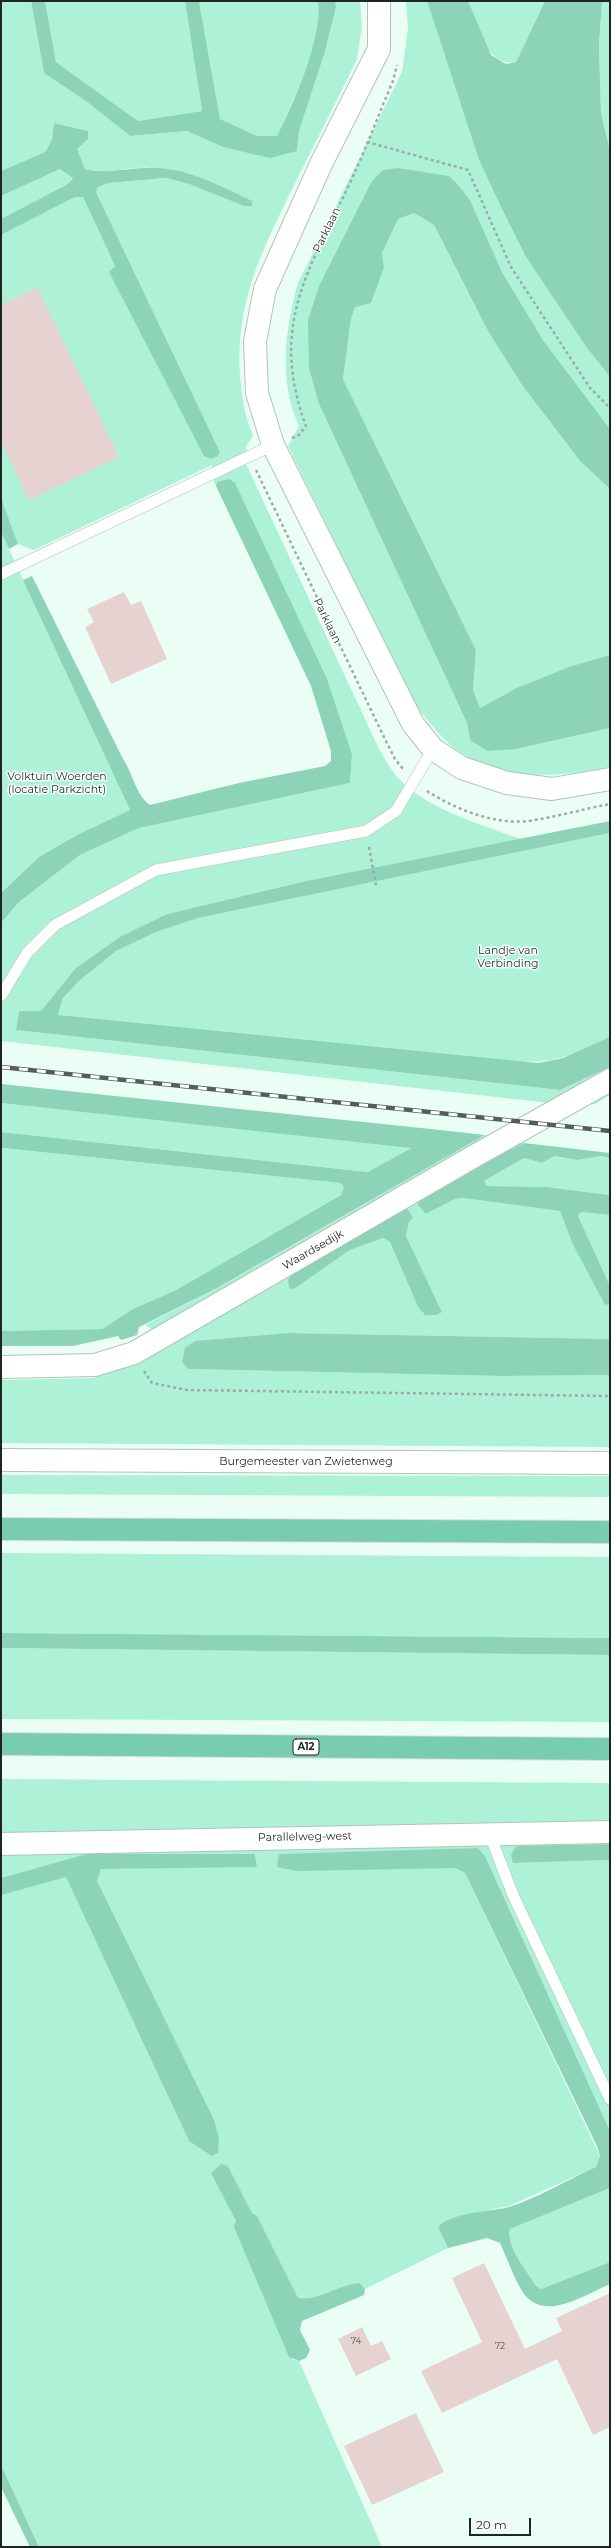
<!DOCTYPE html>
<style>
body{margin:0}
#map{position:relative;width:611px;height:2548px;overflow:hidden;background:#eafef6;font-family:Montserrat,sans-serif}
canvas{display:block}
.frame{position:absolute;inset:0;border:2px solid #1d2522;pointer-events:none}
.scale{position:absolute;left:469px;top:2518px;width:62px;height:18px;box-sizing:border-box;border:2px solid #1d2522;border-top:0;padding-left:5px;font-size:12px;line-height:14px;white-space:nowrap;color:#1d2522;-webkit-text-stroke:3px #fff;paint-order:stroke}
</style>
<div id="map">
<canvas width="611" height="2548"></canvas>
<div class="frame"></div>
<div class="scale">20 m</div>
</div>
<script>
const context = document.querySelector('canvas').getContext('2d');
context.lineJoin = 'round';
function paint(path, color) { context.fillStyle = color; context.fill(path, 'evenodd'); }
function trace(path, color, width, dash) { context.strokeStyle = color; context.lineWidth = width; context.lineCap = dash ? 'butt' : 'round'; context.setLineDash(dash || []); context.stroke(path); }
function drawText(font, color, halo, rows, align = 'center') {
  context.font = font + ' Montserrat,sans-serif'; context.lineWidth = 3; context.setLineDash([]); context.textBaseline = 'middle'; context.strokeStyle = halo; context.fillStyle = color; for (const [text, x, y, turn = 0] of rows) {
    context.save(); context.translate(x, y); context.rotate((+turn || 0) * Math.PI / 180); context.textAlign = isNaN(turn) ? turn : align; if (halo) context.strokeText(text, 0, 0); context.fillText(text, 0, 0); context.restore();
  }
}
paint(new Path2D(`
 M 1,1 L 31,1 L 44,73 L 90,104 L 130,136 L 187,131 L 223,147 L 297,151 L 299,131 L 324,55 L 336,7 L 335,1 L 360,1 L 362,26 L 357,59 C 338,98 319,136 299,175 C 266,244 235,296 240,376 C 242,395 244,417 253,435 L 246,447 L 246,464 L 379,749 C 385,758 390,769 397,777 C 429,811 479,823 520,839 L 306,881 L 167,914 L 77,968 L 41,1011 L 19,1011 L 16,1030 L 560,1090 L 610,1067 L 610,1095 L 595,1104 L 549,1103 L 1,1041 L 1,923 L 19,902 L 80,855 L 139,828 L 350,783 L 352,755 L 217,482 L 216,486 L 213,479 L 212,465 L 34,550 L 18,544 L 1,498 L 1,235 L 75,197 L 83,197 L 115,266 L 110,272 L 204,455 L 211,459 L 217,457 L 220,452 L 96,192 L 98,187 L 108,183 L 166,178 L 189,184 L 244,206 L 252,206 L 252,202 C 222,187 191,172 158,168 C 133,165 109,175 85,169 L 76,149 L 88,139 L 88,131 L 54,123 L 52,140 L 45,152 L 1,171 Z
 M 45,1 L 185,1 L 202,111 L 138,121 L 56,62 Z
 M 199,1 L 318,1 C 324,43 293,98 278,136 L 257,136 L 220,119 Z
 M 406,1 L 427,1 L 479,160 L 500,205 L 526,257 L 587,348 L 610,377 L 610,429 L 543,340 L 502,272 L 470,200 L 398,168 L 319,404 L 467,723 L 470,740 L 516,749 L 610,728 L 610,767 C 559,777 507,782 461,753 C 443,741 429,721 414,704 L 288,446 L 299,426 C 278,380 285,330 298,283 L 402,72 L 408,27 Z
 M 468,1 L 545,1 L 516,62 C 485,67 477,24 468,1 Z
 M 602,1 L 610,1 L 610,151 L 601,113 L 599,46 Z
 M 60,169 L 73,177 L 66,185 L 1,219 L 1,196 Z
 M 414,213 L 434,225 L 488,331 L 522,385 L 580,461 L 610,489 L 610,655 C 564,669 522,685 480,708 L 473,690 L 476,650 L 343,379 L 351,319 L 355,307 L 384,267 L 382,253 L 398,218 Z
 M 1,532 L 130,810 L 77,835 L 39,857 L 1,893 Z
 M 610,833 L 610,1037 C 571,1057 552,1064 508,1061 L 58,1016 L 63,998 L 79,981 L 116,951 L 156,932 L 198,918 Z
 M 1,1103 L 412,1147 L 369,1172 L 1,1132 Z
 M 485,1135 L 524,1143 L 420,1196 L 426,1214 L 455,1199 L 463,1198 L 560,1211 L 572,1243 L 605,1305 L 610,1304 L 610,1339 L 289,1333 L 182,1362 L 188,1369 L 500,1376 L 610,1375 L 610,1447 L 1,1443 L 1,1380 L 94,1378 L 146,1358 L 153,1330 L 145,1325 L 215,1289 ZM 413,1218 L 409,1221 L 406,1236 L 442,1312 L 425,1315 L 418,1307 L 390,1242 L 383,1238 L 350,1250 L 294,1289 L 288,1280 Z
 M 1,1148 L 342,1183 L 345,1187 L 341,1195 L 176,1290 L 133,1309 L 102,1329 L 1,1331 Z
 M 554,1156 L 578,1160 L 601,1156 L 610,1158 L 610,1195 L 547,1187 L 487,1186 L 484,1181 L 524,1158 L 542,1163 Z
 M 581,1212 L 610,1215 L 610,1286 L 578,1216 Z
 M 1,1475 L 610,1476 L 610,1497 L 1,1494 Z
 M 1,1553 L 610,1557 L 610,1638 L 1,1633 Z
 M 1,1648 L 610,1655 L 610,1722 L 1,1719 Z
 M 1,1779 L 610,1783 L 610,1844 L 516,1846 L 514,1863 L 610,1860 L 610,2131 L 485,1856 L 478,1848 L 278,1857 L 278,1864 L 455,1868 L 465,1873 L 600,2156 L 596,2167 L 509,2206 L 469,2214 L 438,2227 L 448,2248 L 365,2289 L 360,2283 C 338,2284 320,2301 298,2298 L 292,2291 L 257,2216 L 252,2213 L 228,2166 L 214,2170 L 212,2173 L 236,2221 L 293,2360 L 299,2361 L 382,2547 L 39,2547 L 1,2465 L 1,1895 L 66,1876 L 189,2141 L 97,1881 L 101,1869 L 257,1866 L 255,1854 L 86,1854 L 1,1878 Z
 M 610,2188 L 610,2262 L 541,2289 L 536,2286 C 527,2271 506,2247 510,2229 Z`), '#adf2d7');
paint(new Path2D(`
 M 31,1 L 45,1 L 56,62 L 138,121 L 202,111 L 185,1 L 199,1 L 220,119 L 257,136 L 277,136 C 294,103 323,37 318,1 L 335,1 L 336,7 L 324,55 L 299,131 L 297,151 L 270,158 L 223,147 L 187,131 L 130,136 L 90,104 L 44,73 Z
 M 427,1 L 468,1 L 491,55 L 506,64 L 516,62 L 545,1 L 602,1 L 599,46 L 601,113 L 610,151 L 610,377 L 587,348 L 526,257 L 500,205 L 479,160 Z
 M 54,123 L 88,131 L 88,139 L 77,149 L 85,169 C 108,175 134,166 158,168 C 191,170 223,187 252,201 L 252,206 L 244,206 L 189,184 L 166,178 L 108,183 L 98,187 L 96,192 L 220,452 L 217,457 L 211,459 L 204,456 L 109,272 L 115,266 L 83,197 L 75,197 L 1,235 L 1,219 L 66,185 L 73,178 L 60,169 L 1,196 L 1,171 L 45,152 L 52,140 Z
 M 398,168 L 449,176 L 458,185 L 470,200 L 502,272 L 543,340 L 610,429 L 610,489 L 580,461 L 522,385 L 488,331 L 434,225 L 414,213 L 398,219 L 382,253 L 384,267 L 371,303 L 355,307 L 351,319 L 343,379 L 476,650 L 473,690 L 480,708 L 517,688 L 569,667 L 610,655 L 610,728 L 516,749 L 488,751 L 470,740 L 467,723 L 319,404 L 309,368 L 308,320 L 319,286 L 372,181 L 383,170 Z
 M 229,479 L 235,483 L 327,679 L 352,755 L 350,783 L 139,828 L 80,855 L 19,902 L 1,923 L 1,893 L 39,857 L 77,835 L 130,810 L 23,580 L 32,576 L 123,759 C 133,774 136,795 150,805 L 239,783 L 325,766 L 331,761 L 331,751 L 311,686 L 216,486 L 217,482 Z
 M 1,498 L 18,544 L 9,549 L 1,532 Z
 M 610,821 L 610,833 L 198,918 L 156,932 L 116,951 L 79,981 L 63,998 L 58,1015 L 538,1063 L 563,1058 L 610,1037 L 610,1067 L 560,1090 L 16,1030 L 19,1011 L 41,1011 L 76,968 L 120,937 L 167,914 L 306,881 Z
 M 1,1084 L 440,1130 L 485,1135 L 215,1289 L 139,1327 L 137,1335 L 121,1340 L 118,1336 L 73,1346 L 1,1346 L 1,1331 L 102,1329 L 133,1309 L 176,1290 L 341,1195 L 344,1187 L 341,1183 L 2,1148 L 1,1132 L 368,1172 L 411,1148 L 1,1103 Z
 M 524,1143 L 610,1153 L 610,1158 L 601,1156 L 578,1160 L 554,1156 L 542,1163 L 524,1158 L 484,1181 L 487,1186 L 547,1187 L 610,1195 L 610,1215 L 581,1212 L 578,1216 L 610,1286 L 610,1304 L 605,1305 L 572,1243 L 560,1211 L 463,1198 L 455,1199 L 426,1214 L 418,1205 L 420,1196 Z
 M 407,1208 L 413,1218 L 409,1222 L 406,1236 L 442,1312 L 437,1315 L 425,1315 L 418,1307 L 390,1242 L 383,1238 L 350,1250 L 294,1289 L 289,1288 L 288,1280 L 295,1270 Z
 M 289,1333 L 610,1339 L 610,1375 L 500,1376 L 188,1369 L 182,1362 L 185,1348 L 195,1341 Z
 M 1,1633 L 610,1638 L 610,1655 L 1,1648 Z
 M 610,1844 L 610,1860 L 513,1863 L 511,1855 L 516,1846 Z
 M 478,1848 L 485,1856 L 610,2131 L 610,2188 L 510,2229 C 506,2247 527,2271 536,2286 L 541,2289 L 610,2262 L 610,2284 C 584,2295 543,2324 522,2291 C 513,2276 507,2258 500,2243 L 487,2238 L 448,2248 L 438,2227 C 452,2212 489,2212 509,2207 C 536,2199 569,2179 596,2167 L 600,2156 L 597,2146 L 465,1873 L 455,1868 L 296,1871 L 277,1867 L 278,1857 L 280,1854 Z
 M 86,1854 L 255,1854 L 257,1867 L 101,1869 L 97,1881 L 214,2120 L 219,2138 L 218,2153 L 212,2156 L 189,2141 L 66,1877 L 1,1895 L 1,1878 Z
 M 221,2164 L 228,2166 L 252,2213 L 257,2216 L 298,2298 C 320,2301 338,2284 360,2283 L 365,2289 L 364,2295 L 302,2321 L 300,2330 L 310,2350 L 306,2358 L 299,2361 L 289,2357 L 234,2227 L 236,2221 L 211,2173 Z
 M 1,2465 L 39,2547 L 30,2547 L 1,2487 Z`), '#8dd3b8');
paint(new Path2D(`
 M 37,287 L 119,457 L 29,500 L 1,441 L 1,305 Z
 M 124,592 L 131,605 L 141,601 L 167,659 L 111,684 L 85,627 L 94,622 L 87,609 Z
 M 484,2263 L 525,2349 L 562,2331 L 556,2318 L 610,2293 L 610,2427 L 593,2435 L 557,2359 L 442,2413 L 421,2371 L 482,2342 L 452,2278 Z
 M 362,2327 L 371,2346 L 382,2341 L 391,2359 L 356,2376 L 338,2339 Z
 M 416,2413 L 444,2472 L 372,2505 L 344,2446 Z`), '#e7d2d2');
const lane = new Path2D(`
 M 1,574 L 273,445
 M 1,996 L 27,953 L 55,925 L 156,870 L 366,831 L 396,811 L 433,749
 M 490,1835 L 513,1895 L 610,2099`);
const street = new Path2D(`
 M 1,1367 L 95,1365 L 134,1353 L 471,1158 L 610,1080
 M 1,1844 L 610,1832`);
const secondary = new Path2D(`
 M 379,1 L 379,49 L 321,164 L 265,289 L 255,341 L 257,393 L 273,445 L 413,724 L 433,749 L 462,768 L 507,783 L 552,789 L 610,779
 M 1,1460 L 610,1463`);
const highway = new Path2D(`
 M 1,1529 L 610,1532
 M 1,1744 L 610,1749`);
trace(lane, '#b0c4bc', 12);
trace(street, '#b0c4bc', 24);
trace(secondary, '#b0c4bc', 24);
trace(highway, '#dbdcdc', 24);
trace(new Path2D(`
 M 367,142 L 468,170 L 511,267 L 590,388 L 610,408
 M 292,438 L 299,435 L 306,426 C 269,326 308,272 349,185 C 365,151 378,116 393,81 L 397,65
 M 256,470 L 381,731 L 395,759 L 403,769
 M 427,791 C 455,809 494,825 529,821 C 556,817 583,809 610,804
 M 369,847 L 376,885
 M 144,1371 L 152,1383 L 187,1390 L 610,1396`), '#9baba5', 2.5, [3, 3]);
trace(lane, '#fff', 11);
trace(street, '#fff', 22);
trace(secondary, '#fff', 22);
trace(highway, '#77cdae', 22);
const rail = new Path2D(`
 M 1,1067 L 610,1131`);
trace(rail, '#535e59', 4.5);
trace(rail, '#fff', 3, [9]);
drawText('9px', '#50504e', null, [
 ["74",356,2341],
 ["72",500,2346]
]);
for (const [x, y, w] of [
 [306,1747,26]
]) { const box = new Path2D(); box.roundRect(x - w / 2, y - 8, w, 16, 3); context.fillStyle = '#fff'; context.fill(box); trace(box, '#1d2522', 1); }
drawText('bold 10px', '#1d2522', null, [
 ["A12",306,1747]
]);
drawText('11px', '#1d2522', '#fff', [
 ["Parklaan",327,230,-64],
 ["Parklaan",327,621,64],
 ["Waardsedijk",313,1250,-30],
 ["Burgemeester van Zwietenweg",306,1462],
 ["Parallelweg-west",305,1837,-1]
]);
drawText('11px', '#0f3025', '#fff', [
 ["Volktuin Woerden",57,777],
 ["(locatie Parkzicht)",57,790],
 ["Landje van",508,951],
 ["Verbinding",508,964]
]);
</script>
